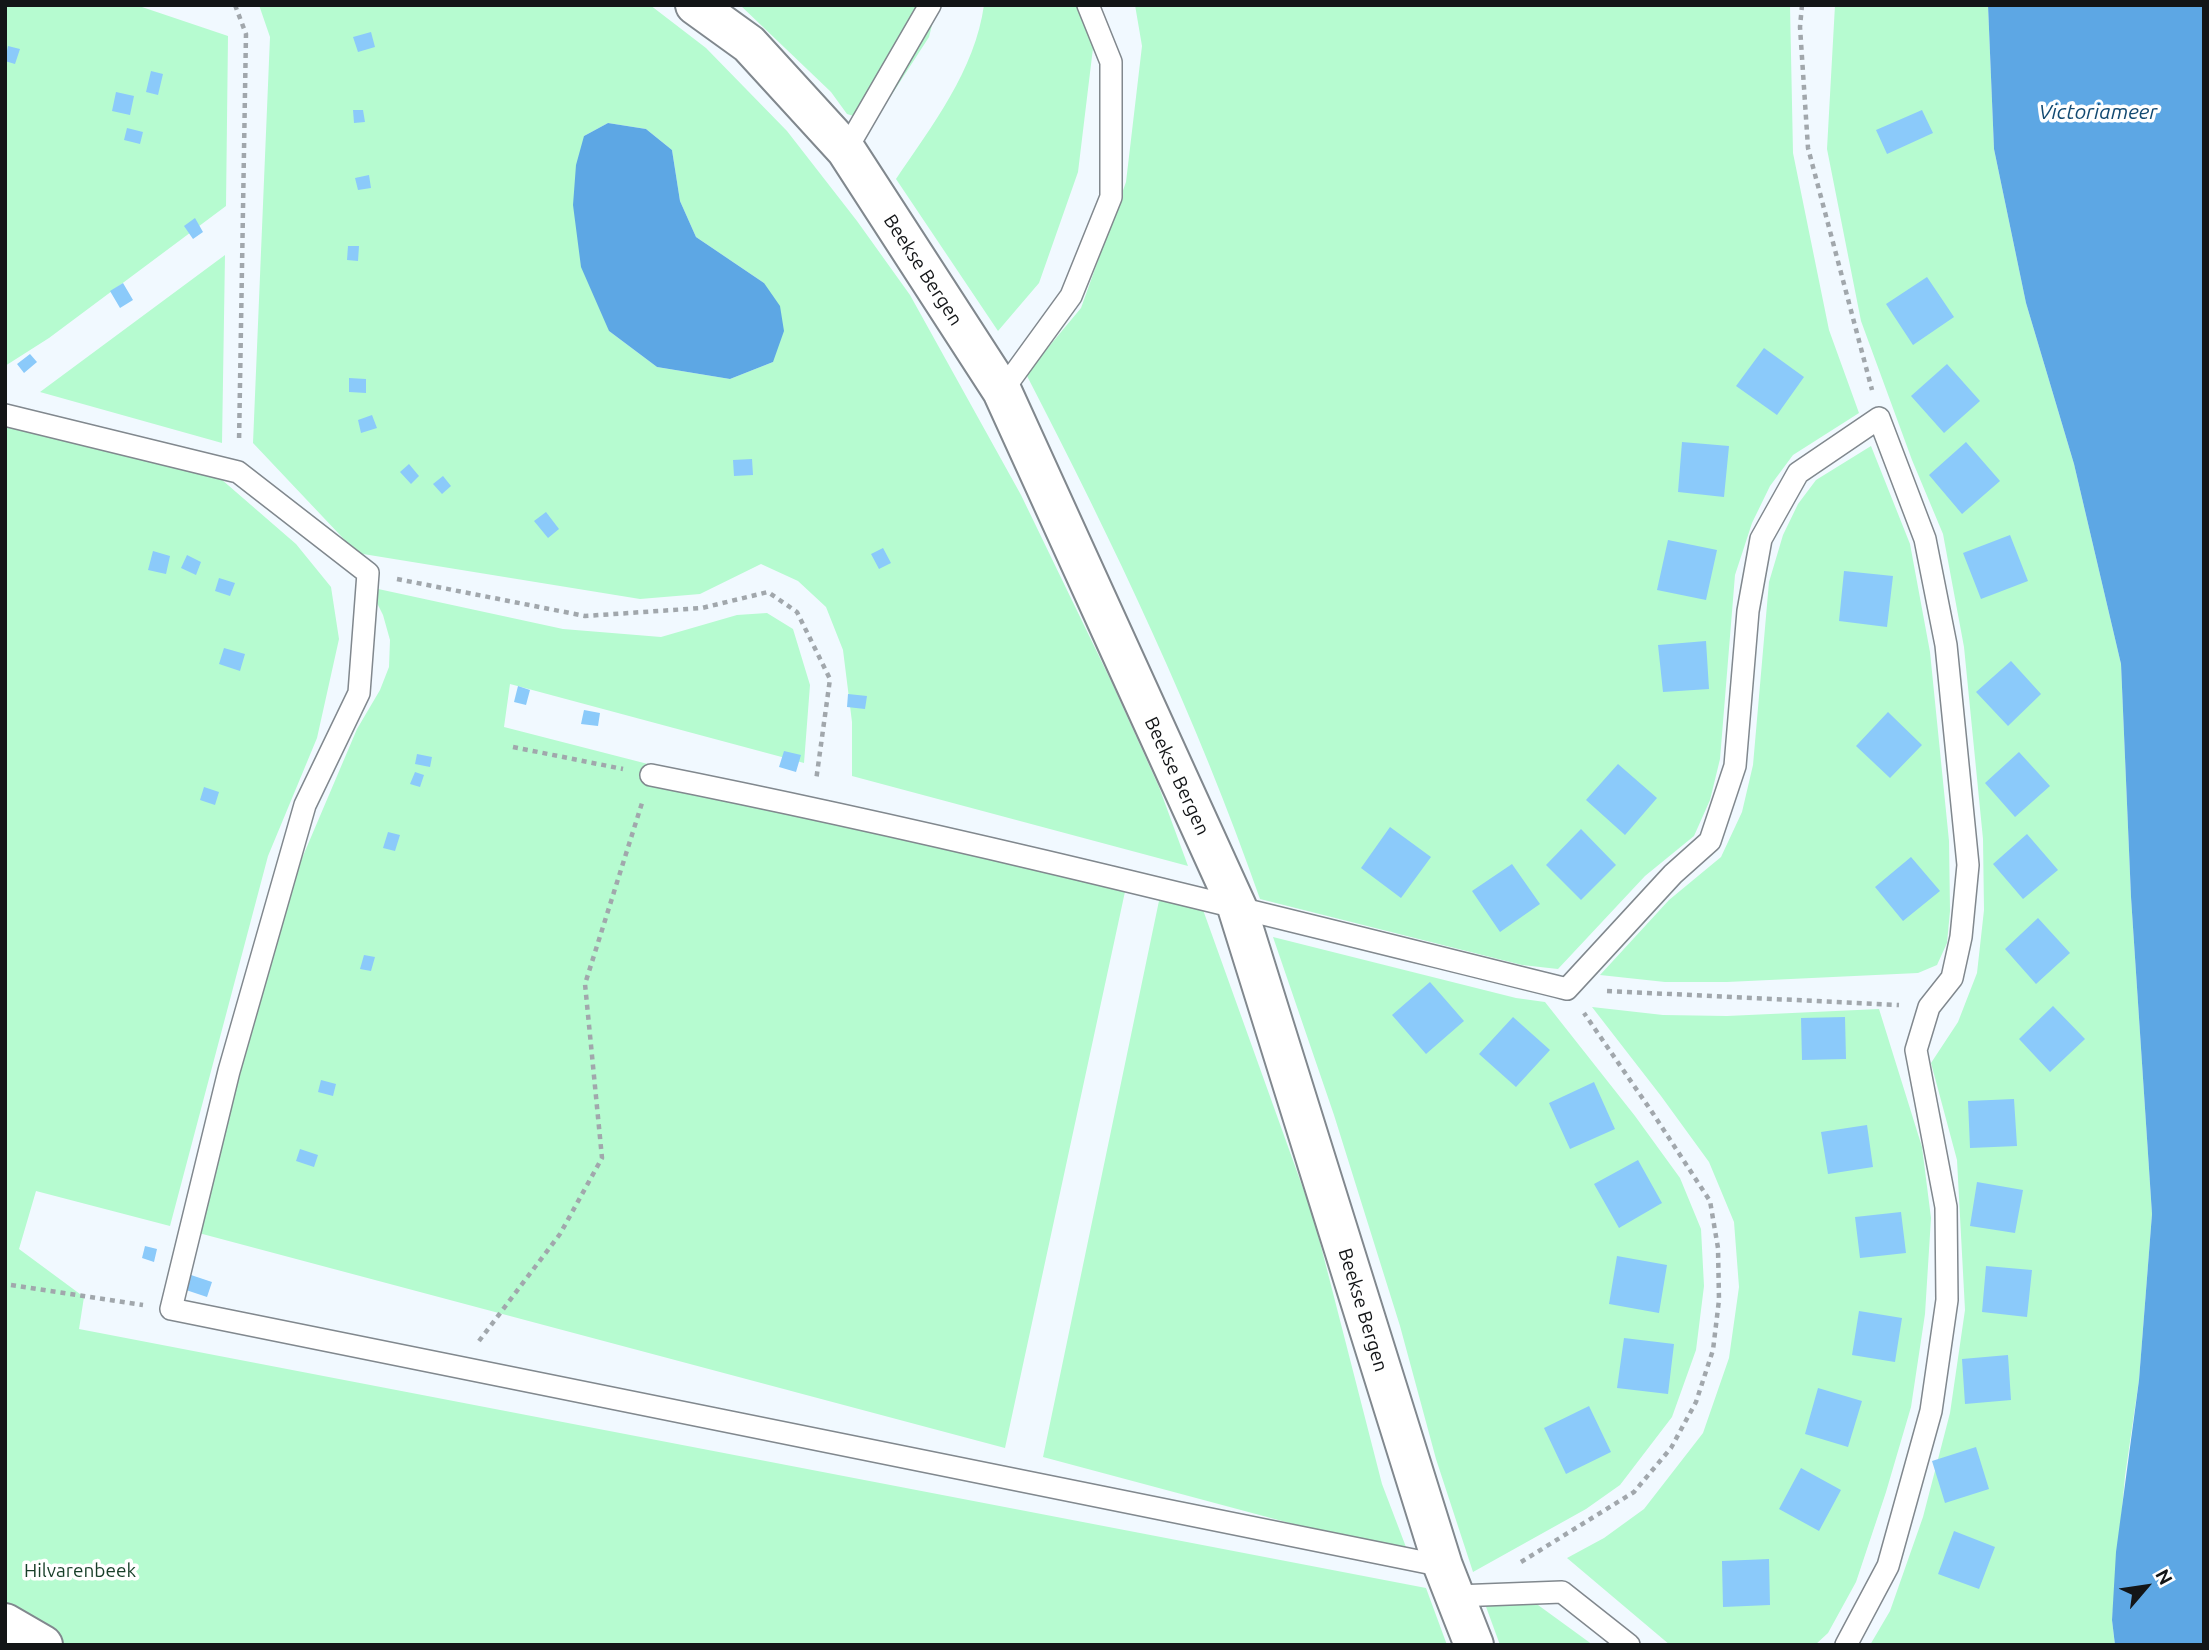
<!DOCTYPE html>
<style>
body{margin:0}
#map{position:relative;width:2209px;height:1650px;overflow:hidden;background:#f1f9ff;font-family:Ubuntu,sans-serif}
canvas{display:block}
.frame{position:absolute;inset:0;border:7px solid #131517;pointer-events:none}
.north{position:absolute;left:2111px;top:1552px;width:70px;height:70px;-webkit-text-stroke:5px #fff;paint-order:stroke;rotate:61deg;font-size:19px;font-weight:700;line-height:28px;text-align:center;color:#131517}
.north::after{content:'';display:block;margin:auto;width:24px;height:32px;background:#131517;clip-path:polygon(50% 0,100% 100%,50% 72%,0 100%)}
</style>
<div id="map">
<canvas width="2209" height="1650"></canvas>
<div class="frame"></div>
<div class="north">N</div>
</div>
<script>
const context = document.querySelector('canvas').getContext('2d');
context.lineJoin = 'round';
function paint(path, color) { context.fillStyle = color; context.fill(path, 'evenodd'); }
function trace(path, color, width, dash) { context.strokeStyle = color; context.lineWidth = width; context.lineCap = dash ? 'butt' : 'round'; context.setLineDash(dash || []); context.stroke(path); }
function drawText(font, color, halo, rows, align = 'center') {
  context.font = font + ' Ubuntu,sans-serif'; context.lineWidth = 7; context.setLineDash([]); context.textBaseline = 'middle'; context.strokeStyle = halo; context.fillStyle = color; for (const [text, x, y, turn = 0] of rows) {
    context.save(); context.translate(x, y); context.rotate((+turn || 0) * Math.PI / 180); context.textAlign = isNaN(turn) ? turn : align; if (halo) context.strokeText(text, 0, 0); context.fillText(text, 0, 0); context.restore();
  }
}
paint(new Path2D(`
 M 5,5 L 136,5 L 228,36 L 226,206 L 49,338 L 5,366 Z
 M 259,5 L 650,5 L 706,48 L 787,131 L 857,221 L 910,295 L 1021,495 L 1112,683 L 1159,787 L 1188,866 L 852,776 L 852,722 L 843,650 L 826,607 L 798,581 L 761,564 L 700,594 L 640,599 L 357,553 L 253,443 L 270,37 ZM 608,123 L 646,129 L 672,150 L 680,201 L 696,237 L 764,283 L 773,362 L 730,379 L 657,367 L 609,331 L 584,136 Z
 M 740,5 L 937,5 L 929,37 L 874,122 L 847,114 L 831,92 Z
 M 984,5 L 1085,5 L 1093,48 L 1078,172 L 1039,283 L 998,331 L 896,179 C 932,126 975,70 984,5 Z
 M 1135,5 L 1790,5 L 1793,153 L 1829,330 L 1859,413 L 1793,455 L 1770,486 L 1752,523 L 1735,575 L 1720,759 L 1710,800 L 1694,836 L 1645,876 L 1558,969 L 1522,965 L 1260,899 C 1197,718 1114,544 1026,374 L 1081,308 L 1126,182 L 1142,46 Z
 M 1835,5 L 1988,5 L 1994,149 L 2026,303 L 2074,464 L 2121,664 L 2131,897 L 2152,1214 L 2139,1380 L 2125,1476 L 2112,1620 L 2115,1645 L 1870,1645 L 1890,1611 L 1923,1517 L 1950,1413 L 1965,1310 L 1957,1160 L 1931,1063 L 1958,1022 L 1977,973 L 1984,910 L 1983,839 L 1964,647 L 1943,534 L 1912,460 L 1861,321 L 1827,149 Z
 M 225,255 L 222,443 L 40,392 Z
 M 5,426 L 221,479 L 296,544 L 331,587 L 339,639 L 317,738 L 268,856 L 170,1226 L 36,1191 L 19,1249 L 84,1297 L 79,1329 L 1426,1588 L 1447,1645 L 5,1645 Z
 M 1871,446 L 1910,544 L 1930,652 L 1949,841 L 1950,911 L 1947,943 L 1937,965 L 1918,973 L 1727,982 L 1665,982 L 1600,975 L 1669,900 L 1721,857 L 1742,812 L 1753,765 L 1769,582 L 1783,535 L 1798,504 L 1816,480 Z
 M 369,587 L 563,629 L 661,637 L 737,615 L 767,613 L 793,629 L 810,685 L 804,763 L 510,684 L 504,727 L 1126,887 L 1005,1448 L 195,1232 L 300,863 L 357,729 L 380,690 L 389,667 L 390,640 L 383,615 Z
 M 1160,896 L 1202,907 L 1314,1219 L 1382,1484 L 1409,1555 L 1043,1457 Z
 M 1273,937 L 1516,998 L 1545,1002 L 1635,1116 L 1680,1178 L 1701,1229 L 1704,1286 L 1696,1350 L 1672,1417 L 1620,1485 L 1586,1509 L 1473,1572 L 1436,1459 L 1400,1326 L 1334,1115 Z
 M 1592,1007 L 1663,1015 L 1727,1016 L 1879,1009 L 1922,1147 L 1931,1218 L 1925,1314 L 1911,1407 L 1886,1492 L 1856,1582 L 1828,1633 L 1815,1645 L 1670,1645 L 1567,1558 L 1604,1538 L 1644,1509 L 1703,1433 L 1729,1358 L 1739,1287 L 1734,1222 L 1709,1162 L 1661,1096 Z
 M 1485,1604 L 1538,1605 L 1593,1645 L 1500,1645 Z`), '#b6fbd0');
paint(new Path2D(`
 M 1988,5 L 2204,5 L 2204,1645 L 2115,1645 L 2112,1620 L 2116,1552 L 2139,1380 L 2152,1214 L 2131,897 L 2121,664 L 2074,464 L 2026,303 L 1994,149 Z
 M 608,123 L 646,129 L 672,150 L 680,201 L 696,237 L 764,283 L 780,306 L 784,331 L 773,362 L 730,379 L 657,367 L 609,331 L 581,267 L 573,205 L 576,165 L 584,136 Z`), '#5da7e4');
paint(new Path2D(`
 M 371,32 L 375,47 L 358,52 L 353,37 Z
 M 8,46 L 20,49 L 15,64 L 5,61 Z
 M 151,71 L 163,74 L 158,95 L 146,92 Z
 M 116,92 L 134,96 L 130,115 L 112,111 Z
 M 353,110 L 363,110 L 365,122 L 354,123 Z
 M 1922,110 L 1933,133 L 1887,154 L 1876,130 Z
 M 127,128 L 143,132 L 140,144 L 124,140 Z
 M 369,175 L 371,188 L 358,190 L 355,178 Z
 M 195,218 L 203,232 L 193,239 L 184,226 Z
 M 348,246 L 359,246 L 358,261 L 347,260 Z
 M 1927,277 L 1954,317 L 1913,345 L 1886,304 Z
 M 123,283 L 133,300 L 120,308 L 110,291 Z
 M 1764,348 L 1804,377 L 1777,415 L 1736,386 Z
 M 30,354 L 37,362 L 24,373 L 17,364 Z
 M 1947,364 L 1980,401 L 1944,433 L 1911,396 Z
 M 349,378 L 366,379 L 366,393 L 349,392 Z
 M 372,415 L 377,428 L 361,433 L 358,420 Z
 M 1682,442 L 1729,446 L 1724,497 L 1678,492 Z
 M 1966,442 L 2000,481 L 1962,514 L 1929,475 Z
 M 752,459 L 753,475 L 734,476 L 733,460 Z
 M 409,464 L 419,476 L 411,484 L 400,472 Z
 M 443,476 L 451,486 L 442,494 L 433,484 Z
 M 546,512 L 559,529 L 548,538 L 534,521 Z
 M 2010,535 L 2028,581 L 1981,599 L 1963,553 Z
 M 1668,540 L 1717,550 L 1706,600 L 1657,590 Z
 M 883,548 L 891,563 L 879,569 L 871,554 Z
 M 153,551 L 170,556 L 166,574 L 148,570 Z
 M 187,555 L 201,562 L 196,575 L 181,568 Z
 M 1844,571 L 1893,576 L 1887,627 L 1839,621 Z
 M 219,578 L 235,583 L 230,596 L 215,591 Z
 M 1706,641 L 1709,689 L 1663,692 L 1658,645 Z
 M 224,648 L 245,654 L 240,671 L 219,664 Z
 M 2011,661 L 2041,694 L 2008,726 L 1976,692 Z
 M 518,686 L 530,690 L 526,705 L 514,702 Z
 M 848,694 L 867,696 L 865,709 L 847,707 Z
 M 584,710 L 600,713 L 598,726 L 581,724 Z
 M 1888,712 L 1922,745 L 1890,778 L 1856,746 Z
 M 784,751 L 801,755 L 796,772 L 779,767 Z
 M 2019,752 L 2050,786 L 2015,817 L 1985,783 Z
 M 417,754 L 432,757 L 430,767 L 415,764 Z
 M 1618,764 L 1657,798 L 1625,835 L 1586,800 Z
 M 415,772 L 424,775 L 420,787 L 410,784 Z
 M 204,787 L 219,792 L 215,805 L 200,800 Z
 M 1390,827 L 1431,857 L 1401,898 L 1361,868 Z
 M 1581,829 L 1616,865 L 1581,900 L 1546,865 Z
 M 388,832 L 400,835 L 395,851 L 383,848 Z
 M 2027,834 L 2058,870 L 2023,899 L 1993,864 Z
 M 1911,857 L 1940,891 L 1903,921 L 1875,887 Z
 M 1512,864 L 1540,904 L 1500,932 L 1472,891 Z
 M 2038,918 L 2070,953 L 2036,984 L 2005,949 Z
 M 364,955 L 375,957 L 371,971 L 360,969 Z
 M 1430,982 L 1464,1021 L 1426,1054 L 1392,1015 Z
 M 2053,1006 L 2085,1039 L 2050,1072 L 2019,1039 Z
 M 1513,1017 L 1550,1050 L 1516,1087 L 1479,1054 Z
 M 1845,1017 L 1846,1059 L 1802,1060 L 1801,1018 Z
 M 321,1080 L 336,1084 L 333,1096 L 318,1092 Z
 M 1594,1082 L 1615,1129 L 1570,1149 L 1549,1103 Z
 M 2014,1099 L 2017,1146 L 1970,1148 L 1968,1101 Z
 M 1867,1125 L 1873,1167 L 1828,1174 L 1821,1132 Z
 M 300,1149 L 318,1155 L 314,1167 L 296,1161 Z
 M 1638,1160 L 1662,1203 L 1619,1228 L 1594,1184 Z
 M 1977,1182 L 2023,1190 L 2015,1233 L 1970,1226 Z
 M 1901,1212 L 1906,1253 L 1860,1258 L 1855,1217 Z
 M 145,1246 L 157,1249 L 154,1262 L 142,1258 Z
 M 1617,1256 L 1667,1265 L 1659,1313 L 1609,1304 Z
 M 1986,1266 L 2032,1270 L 2027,1317 L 1982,1312 Z
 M 191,1275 L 212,1282 L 207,1297 L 186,1290 Z
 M 1859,1311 L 1902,1318 L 1895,1362 L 1852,1355 Z
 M 1624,1338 L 1674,1344 L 1668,1394 L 1617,1388 Z
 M 2008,1355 L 2011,1400 L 1965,1404 L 1962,1359 Z
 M 1818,1388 L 1862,1401 L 1848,1447 L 1805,1434 Z
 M 1589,1406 L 1611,1452 L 1566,1474 L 1544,1428 Z
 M 1976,1447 L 1989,1489 L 1945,1503 L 1932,1461 Z
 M 1801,1468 L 1841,1490 L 1819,1531 L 1779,1509 Z
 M 1954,1531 L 1995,1547 L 1979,1589 L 1938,1574 Z
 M 1769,1559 L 1770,1605 L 1723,1607 L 1722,1561 Z`), '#8bcafa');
const lane = new Path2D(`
 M 846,150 L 930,5
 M 1002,391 L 1071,296 L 1111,197 L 1111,62 L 1088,5
 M 5,415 L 238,472 L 368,573 L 359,693 L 305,805 L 229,1071 L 171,1309 L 1443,1566
 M 651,775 C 959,836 1263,914 1567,989 L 1673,874 L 1710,841 L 1735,766 L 1748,611 L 1761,539 L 1798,473 L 1879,418 L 1925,539 L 1946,645 L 1968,865 L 1961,937 L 1952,978 L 1929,1007 L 1916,1050 L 1946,1207 L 1947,1300 L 1931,1411 L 1888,1566 L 1846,1645
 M 1456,1596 L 1562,1592 L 1629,1645`);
const street = new Path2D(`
 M 695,5 L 749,44 L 846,150 L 1002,391 L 1237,907 L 1443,1566 L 1474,1645
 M 5,1623 L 43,1645`);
trace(lane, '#81888e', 24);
trace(street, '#81888e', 42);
trace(new Path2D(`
 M 235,5 L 246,34 L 239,443
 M 1802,5 L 1800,27 L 1808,148 L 1872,390
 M 397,579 L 585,616 L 702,608 L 768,592 L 797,612 L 830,679 L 816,781
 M 513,747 L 623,769
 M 1607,991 L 1899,1005
 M 11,1285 L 143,1305
 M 479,1341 L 560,1234 L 602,1158 L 585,984 L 642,803
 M 1521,1562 L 1634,1492 L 1671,1448 L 1696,1402 L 1713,1350 L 1719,1300 L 1718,1248 L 1710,1201 L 1652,1112 L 1584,1013`), '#a1a7ac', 4.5, [5, 5]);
trace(lane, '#fff', 21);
trace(street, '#fff', 38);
drawText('19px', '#131517', '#fff', [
 ["Beekse Bergen",923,270,57],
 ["Beekse Bergen",1177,776,65],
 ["Beekse Bergen",1363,1310,73]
]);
drawText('19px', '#173e28', '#fff', [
 ["Hilvarenbeek",80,1571]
]);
drawText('italic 21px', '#134a72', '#fff', [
 ["Victoriameer",2098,112]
]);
</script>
